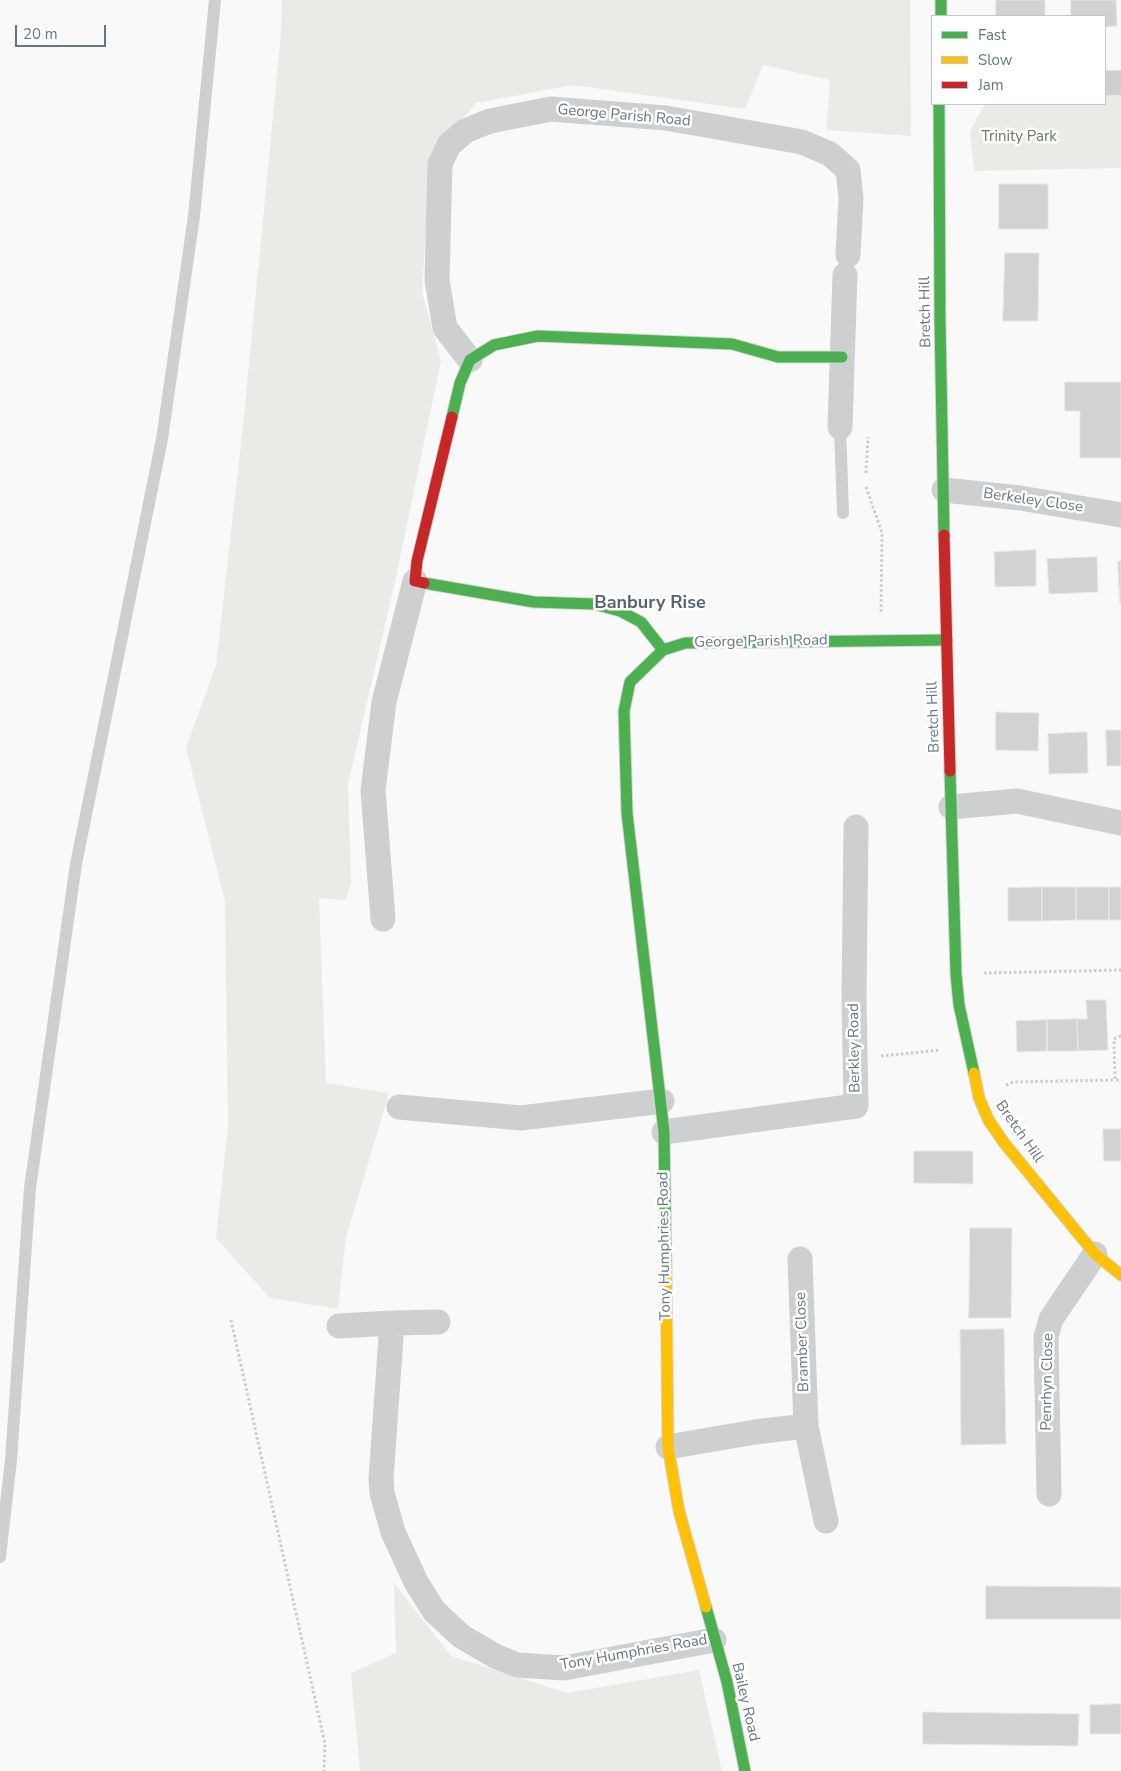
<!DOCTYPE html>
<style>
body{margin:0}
#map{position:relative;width:1121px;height:1771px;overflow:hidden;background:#f9f9f9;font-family:"Nunito Sans",sans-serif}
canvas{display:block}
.legend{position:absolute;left:931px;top:15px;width:175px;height:90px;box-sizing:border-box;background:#fff;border:1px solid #c1c8cd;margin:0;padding:6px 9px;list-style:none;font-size:15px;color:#657683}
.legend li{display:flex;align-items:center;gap:10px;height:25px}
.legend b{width:25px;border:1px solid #c1c8cd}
.scale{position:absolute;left:15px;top:25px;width:91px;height:22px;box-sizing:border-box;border:2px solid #657683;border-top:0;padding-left:6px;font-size:15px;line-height:18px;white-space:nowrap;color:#657683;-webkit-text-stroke:4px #fff;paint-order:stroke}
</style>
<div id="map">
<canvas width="1121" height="1771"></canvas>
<ul class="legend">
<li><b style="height:6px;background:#4caf50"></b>Fast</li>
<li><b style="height:6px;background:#ffc107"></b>Slow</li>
<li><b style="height:6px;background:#c62828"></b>Jam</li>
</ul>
<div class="scale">20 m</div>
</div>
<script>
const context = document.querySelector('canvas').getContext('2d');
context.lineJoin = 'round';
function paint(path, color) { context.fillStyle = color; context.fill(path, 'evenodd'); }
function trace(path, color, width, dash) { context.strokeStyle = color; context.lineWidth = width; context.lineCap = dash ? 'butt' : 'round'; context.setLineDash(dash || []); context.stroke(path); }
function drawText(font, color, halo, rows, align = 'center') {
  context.font = font + ' "Nunito Sans",sans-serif'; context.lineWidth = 5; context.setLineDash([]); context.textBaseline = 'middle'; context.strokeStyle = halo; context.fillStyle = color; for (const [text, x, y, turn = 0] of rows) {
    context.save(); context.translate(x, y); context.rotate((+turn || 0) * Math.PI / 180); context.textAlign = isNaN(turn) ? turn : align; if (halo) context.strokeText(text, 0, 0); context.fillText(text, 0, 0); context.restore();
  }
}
paint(new Path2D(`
 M 282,0 L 910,0 L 911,136 L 826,130 L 830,80 L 763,65 L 745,109 L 573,85 L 476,103 L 430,159 L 422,293 L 441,361 L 396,577 L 348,784 L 351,884 L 345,900 L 319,898 L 326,1083 L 389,1093 L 346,1237 L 338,1309 L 270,1298 L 216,1238 L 228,1127 L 225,901 L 186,748 L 216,665 L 243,426 L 281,34 Z
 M 1105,96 L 1121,96 L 1121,168 L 974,171 L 970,131 L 985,104 L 1105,104 Z
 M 394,1583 L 451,1656 L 567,1693 L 699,1670 L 722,1771 L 360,1771 L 351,1673 L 396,1653 Z`), '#e8ebe6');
const building = new Path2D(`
 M 996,0 L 1045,0 L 1045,16 L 996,16 Z
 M 1071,0 L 1116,0 L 1117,26 L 1105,27 L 1105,16 L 1071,16 Z
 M 999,184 L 1048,184 L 1048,229 L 999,229 Z
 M 1005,253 L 1039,253 L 1038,321 L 1003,321 Z
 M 1065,382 L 1121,382 L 1121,458 L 1080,458 L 1080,411 L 1065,411 Z
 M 1036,550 L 1036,586 L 995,587 L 994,552 Z
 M 1097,557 L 1098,592 L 1049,594 L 1047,559 Z
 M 1118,561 L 1121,561 L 1121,603 L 1120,603 Z
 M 996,712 L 1039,713 L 1038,751 L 996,750 Z
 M 1106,730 L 1121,730 L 1121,766 L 1107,766 Z
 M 1087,732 L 1088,773 L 1049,774 L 1048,734 Z
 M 1042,887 L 1042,921 L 1008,921 L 1008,888 Z
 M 1042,887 L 1076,887 L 1076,920 L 1042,921 Z
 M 1076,887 L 1109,887 L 1109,920 L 1076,920 Z
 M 1109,887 L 1121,887 L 1121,920 L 1109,920 Z
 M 1086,1000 L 1106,1000 L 1108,1050 L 1078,1051 L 1077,1019 L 1087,1019 Z
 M 1077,1019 L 1078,1051 L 1047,1051 L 1047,1020 Z
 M 1047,1020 L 1047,1051 L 1017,1052 L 1016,1021 Z
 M 1103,1129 L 1121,1129 L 1121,1161 L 1104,1161 Z
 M 914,1151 L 973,1151 L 973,1184 L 914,1183 Z
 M 970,1228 L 1012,1228 L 1011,1318 L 969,1318 Z
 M 1004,1329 L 1006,1444 L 961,1445 L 960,1330 Z
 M 986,1586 L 1121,1587 L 1121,1619 L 986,1619 Z
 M 1121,1704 L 1121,1734 L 1090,1734 L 1090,1705 Z
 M 923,1712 L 1079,1714 L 1078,1746 L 923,1744 Z`);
paint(building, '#d0d2d3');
trace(building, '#e8e8e8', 1);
const fast = new Path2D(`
 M 941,0 L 941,16
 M 939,104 L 940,322 L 944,535
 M 452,417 L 460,383 L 470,360 L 494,345 L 538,336 L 732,344 L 778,357 L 842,357
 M 424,583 L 534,602 L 594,604 L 620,611 L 641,622 L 663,650 L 685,643 L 947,640
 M 663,650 L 630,682 L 624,711 L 627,813 L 664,1132 L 666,1267
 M 950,771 L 956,974 L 959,1005 L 974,1073
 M 706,1607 L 727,1682 L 745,1771`);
const slow = new Path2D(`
 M 974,1073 L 979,1098 L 989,1121 L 1005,1144 L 1095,1254 L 1121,1275
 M 666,1267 L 668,1447 L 679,1511 L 706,1607`);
const jam = new Path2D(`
 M 944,535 L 950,771
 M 424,583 L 415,581 L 417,561 L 452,417`);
trace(fast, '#d5d6d7', 13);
trace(slow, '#d5d6d7', 13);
trace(jam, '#d5d6d7', 13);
trace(new Path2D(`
 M 866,473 L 868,437
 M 866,487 L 882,533 L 881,613
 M 984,973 L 1121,970
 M 1121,1036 L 1114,1039 L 1115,1080 L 1121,1080
 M 881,1056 L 940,1050
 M 1006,1085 L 1013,1082 L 1115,1080
 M 231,1320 L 325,1744 L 324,1771`), '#cbcccd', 3, [2.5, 2.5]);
trace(new Path2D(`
 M 840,427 L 843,513
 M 0,1557 L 11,1460 L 30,1188 L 76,864 L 162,439 L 194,216 L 215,0`), '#cecfd0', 12);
trace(new Path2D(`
 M 1105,83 L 1121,83
 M 470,360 L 445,328 L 437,280 L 440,164 L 449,145 L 465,131 L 490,121 L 551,109 L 666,118 L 802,142 L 830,154 L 848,170 L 851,198 L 848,255
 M 840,427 L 845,275
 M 944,490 L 1020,498 L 1121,515
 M 951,807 L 1017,801 L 1121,823
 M 383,919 L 373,790 L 384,702 L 415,581
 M 399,1107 L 521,1118 L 662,1101
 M 664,1132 L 856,1106 L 854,1000 L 856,827
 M 800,1259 L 806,1426
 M 438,1322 L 392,1323 L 381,1479 L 382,1493 L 393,1532 L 416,1582 L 434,1611 L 461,1636 L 495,1656 L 517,1665 L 564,1668 L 714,1640
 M 339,1326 L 392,1323
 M 668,1447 L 755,1432 L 806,1426 L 826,1521
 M 1049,1494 L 1046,1337 L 1051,1319 L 1095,1254`), '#cecfd0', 25);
trace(fast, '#4caf50', 11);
trace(slow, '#ffc107', 11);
trace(jam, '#c62828', 11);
drawText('15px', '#657683', '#fff', [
 ["George Parish Road",624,116,5],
 ["Bretch Hill",926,312,-91],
 ["Berkeley Close",1033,501,8],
 ["George Parish Road",761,642,-1],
 ["Bretch Hill",934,717,-92],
 ["Berkley Road",855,1048,-91],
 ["Bretch Hill",1019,1132,55],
 ["Tony Humphries Road",665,1246,-91],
 ["Bramber Close",803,1342,-92],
 ["Penrhyn Close",1048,1382,-89],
 ["Tony Humphries Road",634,1653,-10],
 ["Bailey Road",745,1702,77]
]);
drawText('15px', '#687a64', '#fff', [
 ["Trinity Park",1019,137]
]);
drawText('bold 18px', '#57646e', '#fff', [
 ["Banbury Rise",650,604]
]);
</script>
